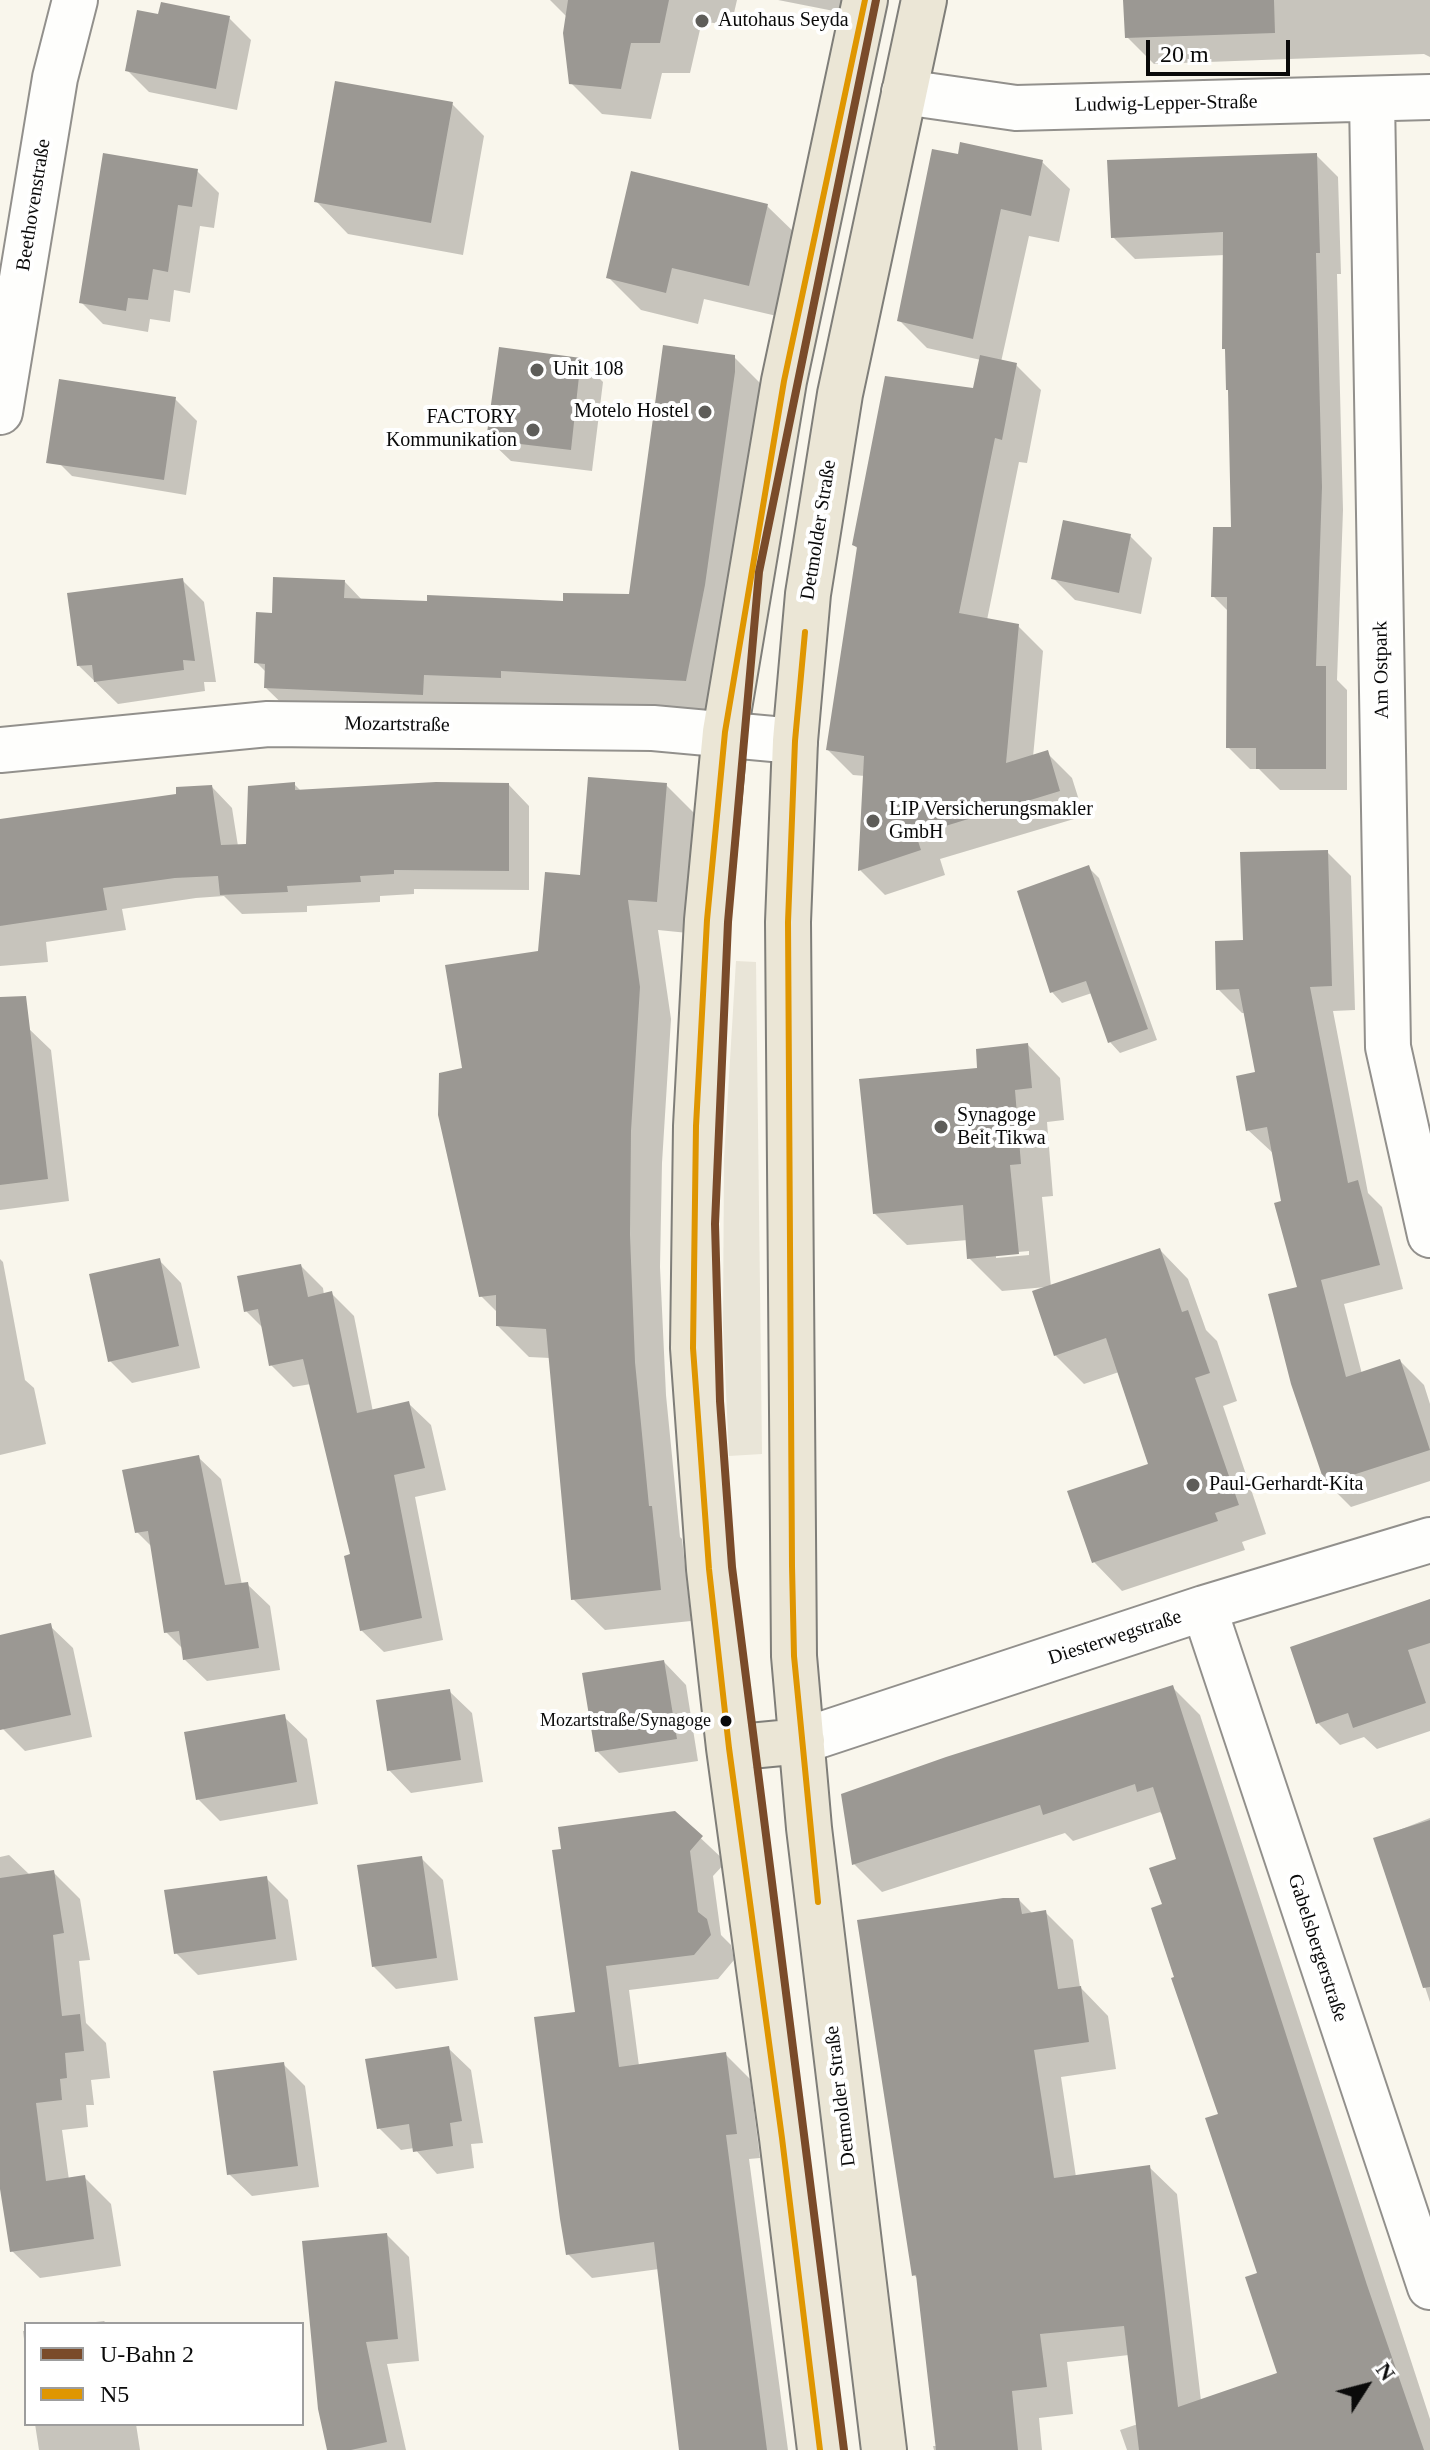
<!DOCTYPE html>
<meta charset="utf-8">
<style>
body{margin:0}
#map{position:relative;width:1430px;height:2450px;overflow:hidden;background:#f9f6ec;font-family:"Times New Roman",serif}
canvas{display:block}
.legend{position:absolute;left:24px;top:2322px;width:280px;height:104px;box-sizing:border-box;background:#fff;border:2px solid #9d9d9d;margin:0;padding:10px 14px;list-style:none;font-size:24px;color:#0a0a0a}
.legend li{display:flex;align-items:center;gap:16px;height:40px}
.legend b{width:40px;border:2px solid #9d9d9d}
.north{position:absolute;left:1326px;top:2346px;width:80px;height:80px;-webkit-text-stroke:6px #fff;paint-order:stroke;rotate:54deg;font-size:22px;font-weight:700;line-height:32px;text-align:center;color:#0a0a0a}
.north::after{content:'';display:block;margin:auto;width:28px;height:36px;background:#0a0a0a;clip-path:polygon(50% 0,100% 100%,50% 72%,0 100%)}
.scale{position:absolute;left:1146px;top:40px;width:144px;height:36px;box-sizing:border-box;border:4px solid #0a0a0a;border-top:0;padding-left:10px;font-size:24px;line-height:28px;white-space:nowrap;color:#0a0a0a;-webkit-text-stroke:6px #fff;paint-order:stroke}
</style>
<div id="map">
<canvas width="1430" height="2450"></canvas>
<ul class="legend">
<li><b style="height:10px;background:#7a4b2a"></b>U-Bahn 2</li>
<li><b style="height:10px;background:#df9601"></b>N5</li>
</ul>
<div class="north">N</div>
<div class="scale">20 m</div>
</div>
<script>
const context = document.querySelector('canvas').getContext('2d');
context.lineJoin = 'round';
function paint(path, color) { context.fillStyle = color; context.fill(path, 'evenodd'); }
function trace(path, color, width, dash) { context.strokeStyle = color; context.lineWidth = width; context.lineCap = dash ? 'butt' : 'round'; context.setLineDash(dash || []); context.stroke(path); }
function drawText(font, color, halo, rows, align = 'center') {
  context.font = font + ' "Times New Roman",serif'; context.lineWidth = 8; context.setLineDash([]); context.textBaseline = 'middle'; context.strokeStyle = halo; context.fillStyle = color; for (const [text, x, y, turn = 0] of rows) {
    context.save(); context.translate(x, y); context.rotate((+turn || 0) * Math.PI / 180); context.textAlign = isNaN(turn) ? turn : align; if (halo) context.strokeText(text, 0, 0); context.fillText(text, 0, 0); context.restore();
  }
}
paint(new Path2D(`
 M 736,961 L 756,962 L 762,1454 L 729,1456 L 723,1326 L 724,1159 Z`), '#e9e5d8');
paint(new Path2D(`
 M 550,0 L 737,0 L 731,26 L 702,21 L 690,73 L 662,73 L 651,119 L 602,114 L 571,83 L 567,17 Z
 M 778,0 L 846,0 L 844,13 Z
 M 1125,0 L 1430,0 L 1430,57 L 1424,54 L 1154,64 L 1127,37 Z
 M 229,18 L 251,40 L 237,110 L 149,92 L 127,70 Z
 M 452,104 L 484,136 L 463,255 L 348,234 L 316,201 Z
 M 1316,155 L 1338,177 L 1341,274 L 1337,274 L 1343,510 L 1337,680 L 1347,690 L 1347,790 L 1280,790 L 1259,769 L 1250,769 L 1228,747 L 1229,612 L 1213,596 L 1233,530 L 1225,255 L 1135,259 L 1113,237 Z
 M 960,156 L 1042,162 L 1070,189 L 1059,242 L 1029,236 L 1001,362 L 1016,365 L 1041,390 L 1027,463 L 1019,462 L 987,620 L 1018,626 L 1043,651 L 1033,757 L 1047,753 L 1072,778 L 1084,816 L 940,859 L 945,875 L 885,895 L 860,870 L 865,776 L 853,775 L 828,750 L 858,549 L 854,545 L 975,391 L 981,360 L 927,348 L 899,320 Z
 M 197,171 L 219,193 L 214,228 L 200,226 L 190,293 L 174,290 L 170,322 L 150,319 L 148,332 L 103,324 L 81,302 Z
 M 767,206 L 800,238 L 781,317 L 704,299 L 698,324 L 641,310 L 608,277 Z
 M 734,357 L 770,393 L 722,716 L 302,723 L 266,688 L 267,673 L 256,662 L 274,615 L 345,582 L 363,601 L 565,603 L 631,596 Z
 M 581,360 L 603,382 L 592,471 L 511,461 L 488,439 Z
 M 175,399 L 197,421 L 186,495 L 72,476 L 50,454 Z
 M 1130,536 L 1152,558 L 1141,614 L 1075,600 L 1053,578 Z
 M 182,580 L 204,602 L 216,682 L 204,682 L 205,691 L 118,704 L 79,666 Z
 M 294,784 L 302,792 L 509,785 L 529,806 L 529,890 L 414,889 L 414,894 L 380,896 L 380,902 L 307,906 L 307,912 L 242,914 L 224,896 L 196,898 L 122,909 L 126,930 L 46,942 L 48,962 L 0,966 L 0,821 L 178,796 L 212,787 L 232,808 L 238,846 L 248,846 Z
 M 666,785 L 697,816 L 688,933 L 658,930 L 671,1019 L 662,1163 L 660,1267 L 666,1395 L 680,1537 L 682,1539 L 691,1621 L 605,1630 L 573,1599 L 550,1358 L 529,1357 L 498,1326 L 498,1313 L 481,1296 L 464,1069 L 540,952 L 581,877 Z
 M 1327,852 L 1351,876 L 1355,1010 L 1333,1011 L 1368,1193 L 1382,1207 L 1403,1289 L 1344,1304 L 1362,1374 L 1400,1361 L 1424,1385 L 1430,1404 L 1430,1481 L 1351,1507 L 1327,1483 L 1299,1288 L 1274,1154 L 1248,1130 L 1258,1074 L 1246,1013 L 1242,1013 L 1218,989 L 1245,942 Z
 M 1088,867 L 1099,878 L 1157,1040 L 1120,1053 L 1110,1042 L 1092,993 L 1062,1003 L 1052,992 Z
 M 28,1028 L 51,1050 L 69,1201 L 0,1210 L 0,1031 Z
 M 1028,1045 L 1060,1078 L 1064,1120 L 1047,1122 L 1053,1196 L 1042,1197 L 1051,1287 L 1160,1250 L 1188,1279 L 1206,1330 L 1217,1341 L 1237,1401 L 1223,1406 L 1266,1534 L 1242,1542 L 1245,1550 L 1122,1591 L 1094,1562 L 1150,1465 L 1119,1372 L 1084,1384 L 1055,1355 L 1046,1287 L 1002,1291 L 969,1258 L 968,1240 L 907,1245 L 874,1213 L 980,1070 ZM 1029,1251 L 1029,1255 L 996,1258 L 996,1254 Z
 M 0,1259 L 3,1262 L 25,1380 L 34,1388 L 46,1444 L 0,1455 Z
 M 159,1260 L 181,1283 L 200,1368 L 132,1383 L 110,1361 Z
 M 301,1266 L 323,1288 L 324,1295 L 332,1294 L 354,1316 L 373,1412 L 408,1403 L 431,1425 L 446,1490 L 415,1497 L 443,1640 L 384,1652 L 361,1630 L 352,1556 L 311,1384 L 293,1387 L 271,1365 L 264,1329 L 246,1311 Z
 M 198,1457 L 221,1479 L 242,1585 L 247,1584 L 270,1606 L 280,1670 L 207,1681 L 184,1659 L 183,1649 L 166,1632 L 153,1548 L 137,1532 Z
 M 1430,1602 L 1430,1731 L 1377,1749 L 1364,1737 L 1340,1745 L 1318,1723 Z
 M 50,1626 L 73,1648 L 92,1737 L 25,1751 L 3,1729 L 0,1714 L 0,1637 Z
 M 664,1662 L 686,1685 L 698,1761 L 619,1773 L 597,1751 Z
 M 1172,1687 L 1200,1715 L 1430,2419 L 1430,2450 L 1127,2450 L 1120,2430 L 1138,2424 L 1129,2355 L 1067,2362 L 1073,2414 L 1039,2418 L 1042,2450 L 934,2450 L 933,2446 L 938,2446 L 918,2279 L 914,2275 L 1019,1900 L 1033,1914 L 1045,1912 L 1073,1940 L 1080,1987 L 1108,2016 L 1116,2069 L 1061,2077 L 1076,2177 L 1149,2167 L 1177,2194 L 1201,2401 L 1280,2374 L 1260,2274 L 1220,2116 L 1177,1978 L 1164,1906 L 1179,1861 L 1165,1817 L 1160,1812 L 1073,1841 L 1065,1833 L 882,1892 L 854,1864 Z
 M 449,1691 L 472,1713 L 483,1782 L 411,1793 L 389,1770 Z
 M 284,1717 L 307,1739 L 318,1804 L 220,1821 L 198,1799 Z
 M 674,1813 L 726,1862 L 713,1876 L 721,1935 L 731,1945 L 734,1960 L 718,1979 L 629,1990 L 639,2066 L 725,2054 L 750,2079 L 760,2158 L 749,2159 L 788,2450 L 681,2450 L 659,2269 L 592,2278 L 568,2254 L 577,2013 Z
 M 1430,1818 L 1430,2002 L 1376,1839 Z
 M 9,1855 L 30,1875 L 53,1872 L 80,1899 L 90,1960 L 79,1961 L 86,2023 L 106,2043 L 110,2078 L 91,2080 L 94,2105 L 86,2105 L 88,2127 L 62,2130 L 69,2180 L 84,2177 L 111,2204 L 121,2266 L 40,2278 L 12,2251 L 0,2170 L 0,1857 Z
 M 421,1858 L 443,1880 L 458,1980 L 396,1989 L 374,1967 Z
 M 266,1878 L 288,1900 L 297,1960 L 198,1975 L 176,1953 Z
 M 448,2048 L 471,2070 L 483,2143 L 471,2144 L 474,2168 L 437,2174 L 414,2148 L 401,2150 L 379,2128 Z
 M 283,2064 L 305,2086 L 319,2187 L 252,2196 L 229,2174 Z
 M 387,2235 L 409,2257 L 419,2361 L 387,2364 L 406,2450 L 329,2450 Z
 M 104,2321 L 107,2324 L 79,2324 Z
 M 23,2331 L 26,2331 L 26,2355 Z
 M 35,2424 L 136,2424 L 140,2450 L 39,2450 Z`), '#0003');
paint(new Path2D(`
 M 568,0 L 669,0 L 660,43 L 631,43 L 621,89 L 569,84 L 563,33 Z
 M 1123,0 L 1274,0 L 1275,33 L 1125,38 Z
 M 161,2 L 230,16 L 216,89 L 125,71 L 137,10 L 158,14 Z
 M 335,81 L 453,102 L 431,223 L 314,202 Z
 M 960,142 L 1043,160 L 1031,216 L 1001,209 L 973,339 L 897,321 L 932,149 L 958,154 Z
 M 103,153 L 198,169 L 192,207 L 178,205 L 168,272 L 153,269 L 148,300 L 128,298 L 126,311 L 79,303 Z
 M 1317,153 L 1320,253 L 1316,253 L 1322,487 L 1316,666 L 1326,666 L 1326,769 L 1256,769 L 1256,748 L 1226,748 L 1227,597 L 1211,597 L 1213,527 L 1231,527 L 1228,390 L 1226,390 L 1225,349 L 1222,349 L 1223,232 L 1111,238 L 1107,160 Z
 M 631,171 L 768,204 L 749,286 L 672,268 L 666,293 L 606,278 Z
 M 663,345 L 735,355 L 735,372 L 705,585 L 686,681 L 501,671 L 501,678 L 424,675 L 423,695 L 264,688 L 265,664 L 254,663 L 256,612 L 272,613 L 273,577 L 345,580 L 344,598 L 427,601 L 427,595 L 563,601 L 563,593 L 629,594 Z
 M 499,347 L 581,358 L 571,450 L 486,440 Z
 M 980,355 L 1017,363 L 1002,440 L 995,438 L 959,613 L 1019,624 L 1006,763 L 1048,750 L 1060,791 L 916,835 L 921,850 L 858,871 L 864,756 L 826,750 L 857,547 L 852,545 L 885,376 L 973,388 Z
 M 59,379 L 176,397 L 164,480 L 46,463 Z
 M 1063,520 L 1131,534 L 1119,593 L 1051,579 Z
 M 183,578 L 195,661 L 183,660 L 184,670 L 94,682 L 92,665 L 77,666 L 67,593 Z
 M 588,777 L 667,783 L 657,902 L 628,900 L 640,987 L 631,1131 L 630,1235 L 635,1362 L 649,1506 L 652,1506 L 661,1590 L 571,1600 L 546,1329 L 496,1326 L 496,1295 L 479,1297 L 438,1115 L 439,1073 L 462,1068 L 445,965 L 538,951 L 545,872 L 580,875 Z
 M 295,782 L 295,790 L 436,782 L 509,783 L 509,871 L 394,870 L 394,874 L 360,876 L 361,882 L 287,886 L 288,892 L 220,895 L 218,876 L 175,878 L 103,888 L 107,910 L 0,926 L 0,819 L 176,794 L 176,787 L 212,785 L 221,845 L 246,844 L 248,786 Z
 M 1328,850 L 1332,986 L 1310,987 L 1348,1183 L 1358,1180 L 1380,1265 L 1321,1280 L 1346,1377 L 1400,1359 L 1430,1450 L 1325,1484 L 1291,1384 L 1268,1294 L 1297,1287 L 1274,1203 L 1281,1201 L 1267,1127 L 1246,1131 L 1236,1076 L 1255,1072 L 1239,989 L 1216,990 L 1215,941 L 1243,940 L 1240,852 Z
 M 1089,865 L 1148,1029 L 1108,1043 L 1086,981 L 1050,993 L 1017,891 Z
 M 26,996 L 48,1179 L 0,1185 L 0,997 Z
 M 1028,1043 L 1032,1088 L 1015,1090 L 1021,1164 L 1010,1165 L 1019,1254 L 967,1259 L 963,1205 L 873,1214 L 859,1079 L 977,1068 L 976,1049 Z
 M 1160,1248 L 1182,1312 L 1188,1310 L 1210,1373 L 1195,1378 L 1239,1505 L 1215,1513 L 1218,1521 L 1092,1563 L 1067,1491 L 1148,1464 L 1106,1338 L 1054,1356 L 1032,1291 Z
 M 160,1258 L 179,1346 L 108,1362 L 89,1274 Z
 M 301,1264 L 308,1297 L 332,1291 L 357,1413 L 409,1401 L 425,1468 L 394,1475 L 422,1618 L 360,1631 L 344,1556 L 350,1554 L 303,1359 L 269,1366 L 258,1309 L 244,1312 L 237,1276 Z
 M 199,1455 L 225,1585 L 248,1582 L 259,1648 L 183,1660 L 179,1631 L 164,1633 L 148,1531 L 135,1533 L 122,1470 Z
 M 1430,1599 L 1430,1643 L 1408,1650 L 1426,1703 L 1353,1728 L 1348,1713 L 1316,1724 L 1290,1647 Z
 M 51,1623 L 71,1715 L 0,1730 L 0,1635 Z
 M 664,1660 L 677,1739 L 595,1752 L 582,1673 Z
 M 1173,1685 L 1367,2285 L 1424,2450 L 1139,2450 L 1124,2326 L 1040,2334 L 1047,2387 L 1012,2391 L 1018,2450 L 936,2450 L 916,2275 L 912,2276 L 857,1920 L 1003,1898 L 1019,1898 L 1022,1914 L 1046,1910 L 1058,1989 L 1081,1986 L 1089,2042 L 1034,2050 L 1054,2178 L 1150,2165 L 1178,2407 L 1277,2373 L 1245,2277 L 1257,2273 L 1205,2118 L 1218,2114 L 1171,1978 L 1174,1977 L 1151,1908 L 1162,1904 L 1149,1868 L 1176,1859 L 1153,1787 L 1137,1792 L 1135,1784 L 1043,1815 L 1040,1805 L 852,1865 L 841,1794 L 946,1757 Z
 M 450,1689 L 461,1760 L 387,1771 L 376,1700 Z
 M 285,1714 L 297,1782 L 196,1800 L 184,1732 Z
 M 675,1811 L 703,1836 L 690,1851 L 698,1912 L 707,1919 L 711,1935 L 694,1955 L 606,1966 L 619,2067 L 726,2052 L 737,2134 L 726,2135 L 767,2450 L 679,2450 L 654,2242 L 566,2255 L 560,2219 L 534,2017 L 575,2012 L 552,1850 L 561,1849 L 558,1827 Z
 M 1430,1820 L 1430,1987 L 1423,1988 L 1373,1838 Z
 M 422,1856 L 437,1958 L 372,1967 L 357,1865 Z
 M 54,1870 L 64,1933 L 53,1935 L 62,2016 L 80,2014 L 84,2051 L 65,2053 L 67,2078 L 60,2079 L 62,2100 L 36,2103 L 46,2181 L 85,2175 L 94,2239 L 10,2252 L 0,2189 L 0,1878 Z
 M 267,1876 L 276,1939 L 174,1954 L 164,1890 Z
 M 449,2046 L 462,2121 L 450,2123 L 453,2146 L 413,2152 L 409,2124 L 377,2129 L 365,2059 Z
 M 284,2062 L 298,2166 L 227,2175 L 213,2071 Z
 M 387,2233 L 398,2339 L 366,2342 L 387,2442 L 351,2450 L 327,2450 L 318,2409 L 302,2241 Z`), '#9b9893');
const street = new Path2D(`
 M 904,92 L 1016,108 L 1430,97
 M 1372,99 L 1388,1047 L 1430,1235
 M 0,412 L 55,78 L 75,0
 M 0,750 L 268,724 L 653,728 L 795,741
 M 1204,1608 L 1430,2287
 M 802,1741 L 1204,1608 L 1430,1540`);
const primary = new Path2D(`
 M 729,1748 L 802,1741
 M 820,2450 L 782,2138 L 729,1748 L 709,1569 L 693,1348 L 696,1126 L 707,920 L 725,732 L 784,381 L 865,0
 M 884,2450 L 809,1828 L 794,1656 L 788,922 L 795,741 L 808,594 L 840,394 L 924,0`);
trace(street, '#92908c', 48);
trace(primary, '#7f7e79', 48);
trace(street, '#fefefc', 44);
trace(primary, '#ebe6d6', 44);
trace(new Path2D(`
 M 805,632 L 795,741 L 788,922 L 792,1566 L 794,1656 L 818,1902
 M 820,2450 L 782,2138 L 729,1748 L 709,1569 L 693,1348 L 696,1126 L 707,920 L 725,732 L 784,381 L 865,0`), '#df9601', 6);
trace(new Path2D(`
 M 844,2450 L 732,1567 L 720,1401 L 715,1224 L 728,922 L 759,572 L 876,0`), '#7a4b2a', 8);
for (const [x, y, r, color] of [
 [702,21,8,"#5e5d59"],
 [537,370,8,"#5e5d59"],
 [705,412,8,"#5e5d59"],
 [533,430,8,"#5e5d59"],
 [873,821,8,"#5e5d59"],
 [941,1127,8,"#5e5d59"],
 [1193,1485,8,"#5e5d59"],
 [726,1721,7,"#0a0a0a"]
]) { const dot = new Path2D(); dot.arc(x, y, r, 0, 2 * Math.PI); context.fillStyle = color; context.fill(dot); trace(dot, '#fff', 3); }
drawText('18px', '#0a0a0a', '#fff', [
 ["Mozartstraße/Synagoge",711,1721]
], 'right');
drawText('20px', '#0a0a0a', '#fff', [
 ["Autohaus Seyda",718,21],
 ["Unit 108",553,370],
 ["Motelo Hostel",689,412,"right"],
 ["FACTORY",517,418,"right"],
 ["Kommunikation",517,441,"right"],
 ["LIP Versicherungsmakler",889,810],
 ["GmbH",889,833],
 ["Synagoge",957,1116],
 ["Beit Tikwa",957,1139],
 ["Paul-Gerhardt-Kita",1209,1485]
], 'left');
drawText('20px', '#0a0a0a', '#fff', [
 ["Ludwig-Lepper-Straße",1166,104,-1],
 ["Beethovenstraße",34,205,-81],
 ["Detmolder Straße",819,530,-81],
 ["Am Ostpark",1382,670,-91],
 ["Mozartstraße",397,725,1],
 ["Diesterwegstraße",1115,1638,-18],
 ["Gabelsbergerstraße",1317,1948,72],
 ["Detmolder Straße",841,2096,-97]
]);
</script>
